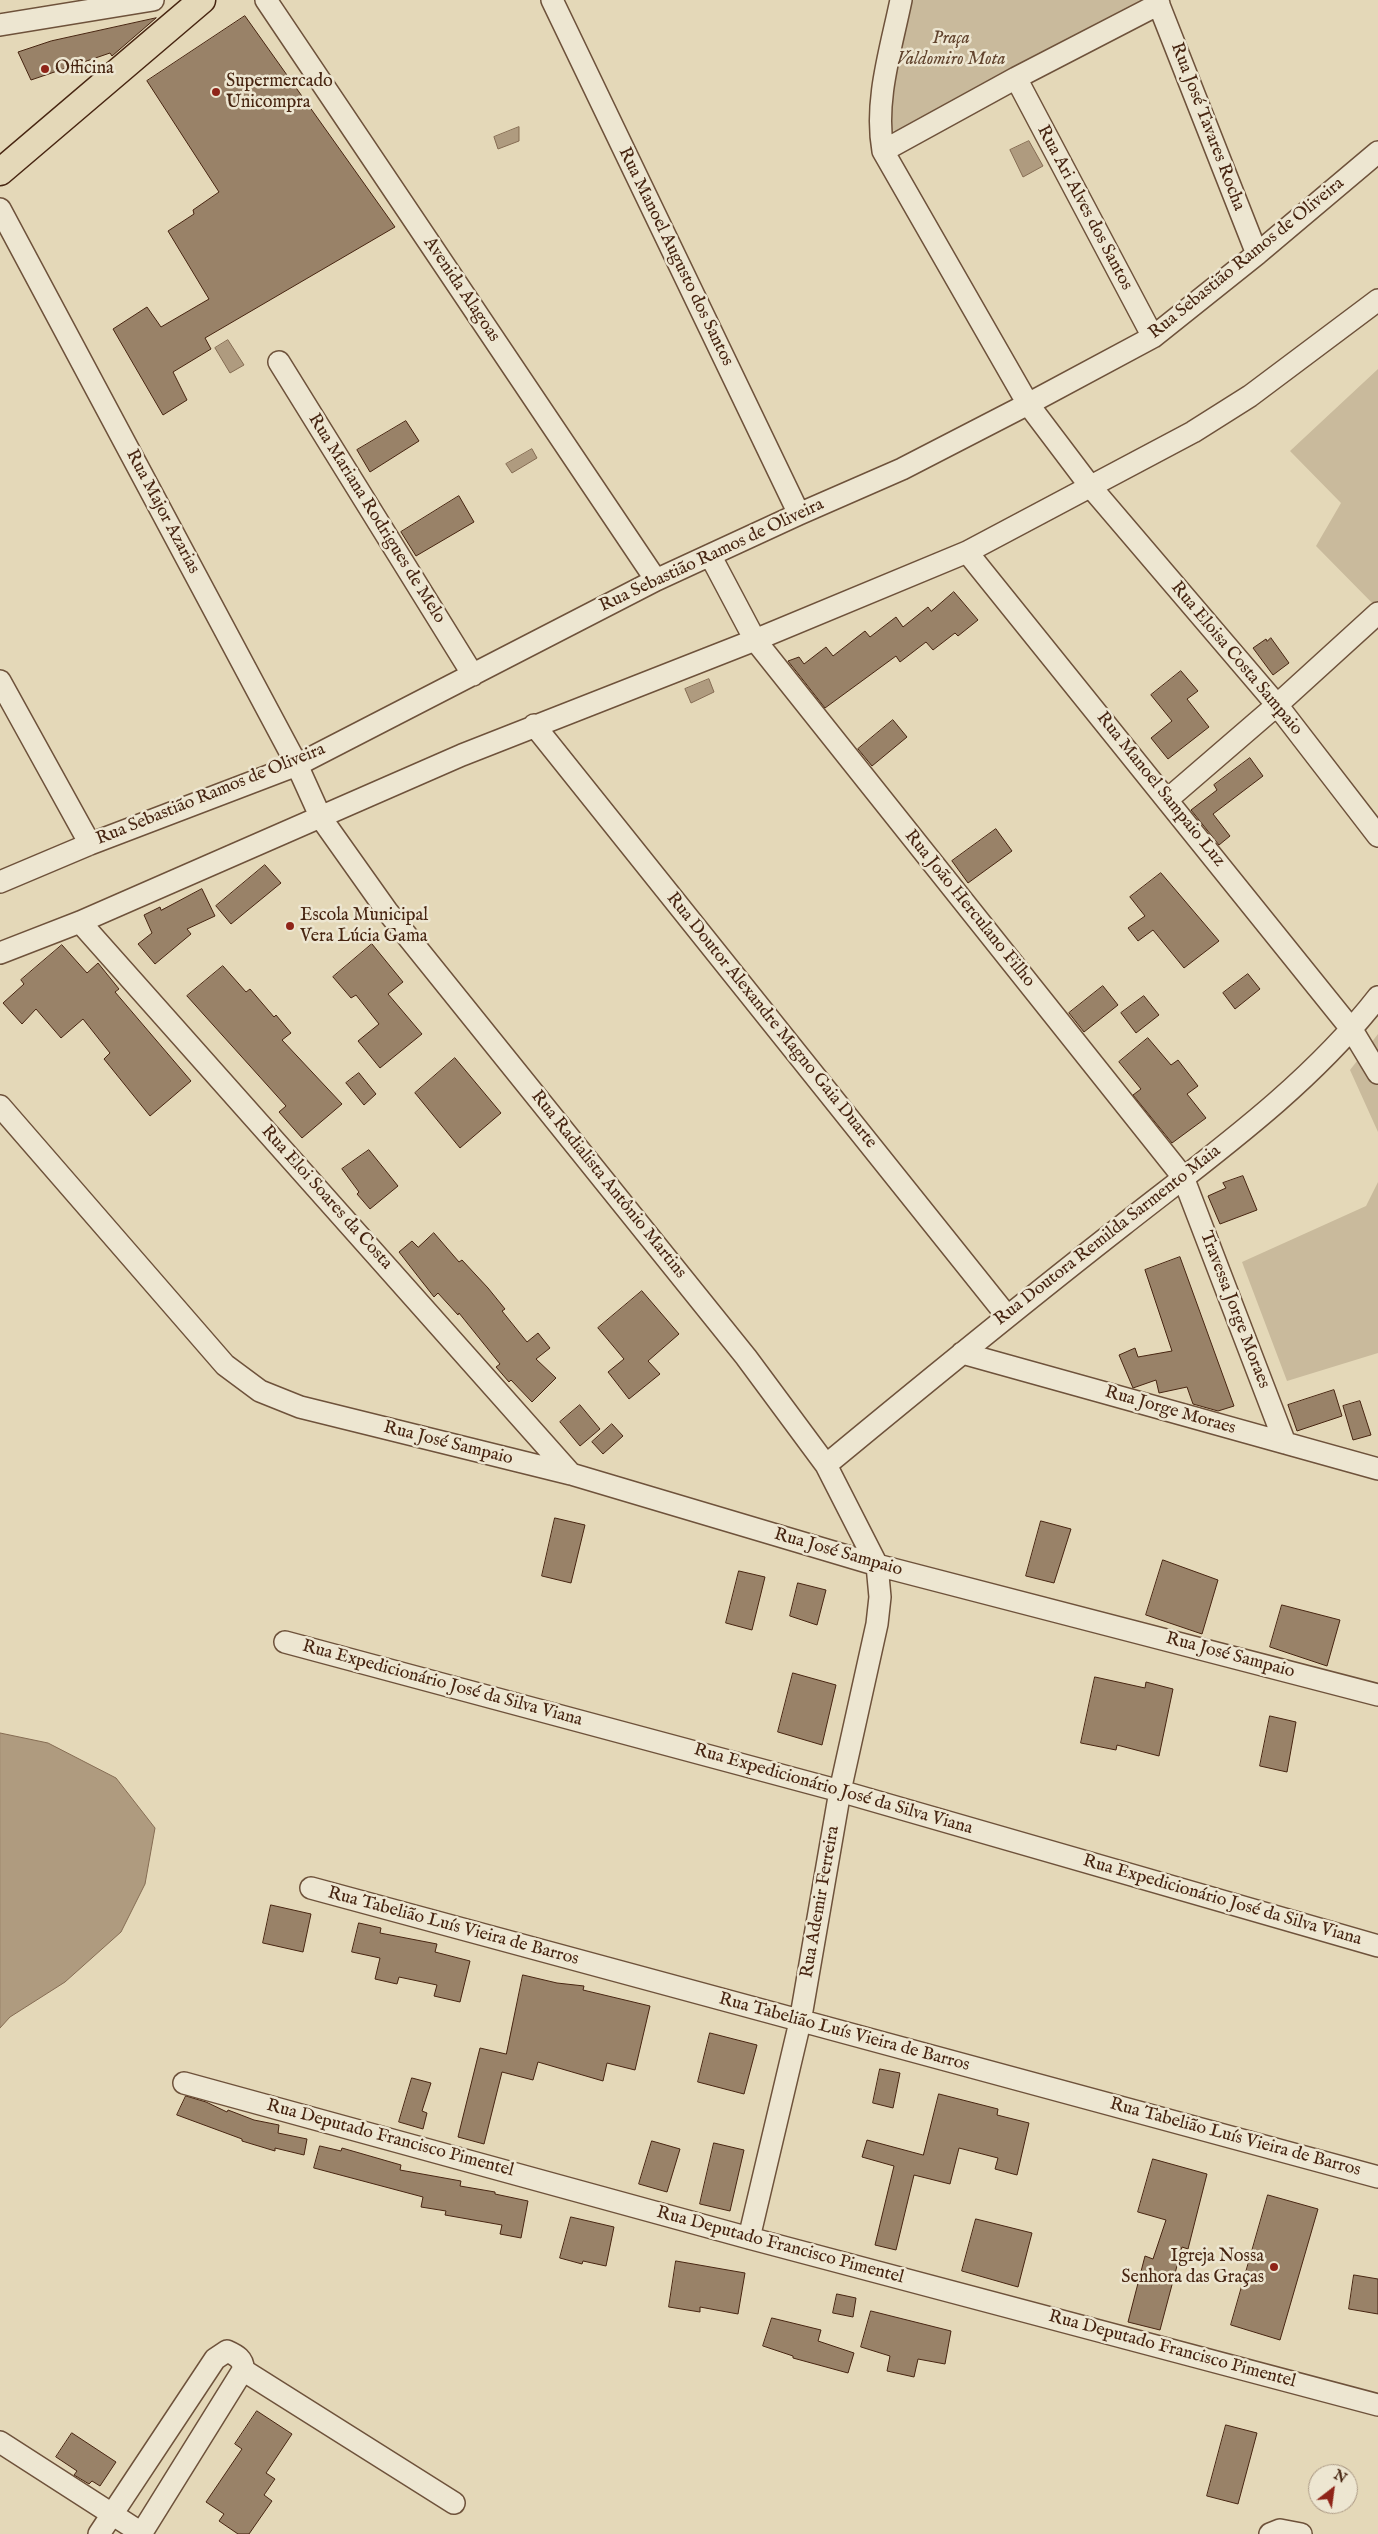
<!DOCTYPE html>
<meta charset="utf-8">
<style>
body{margin:0}
#map{position:relative;width:1378px;height:2534px;overflow:hidden;background:#e4d8b8;font-family:"IM FELL English",serif}
canvas{display:block}
.north{position:absolute;left:1308px;top:2464px;width:50px;height:50px;box-sizing:border-box;background:#ede6d1;border:1px solid #ab9984;border-radius:50%;rotate:30deg;font-size:14px;font-weight:700;line-height:20px;text-align:center;color:#472511}
.north::after{content:'';display:block;margin:auto;width:18px;height:22px;background:#8f2418;clip-path:polygon(50% 0,100% 100%,50% 72%,0 100%)}
</style>
<div id="map">
<canvas width="1378" height="2534"></canvas>
<div class="north">N</div>
</div>
<script>
const context = document.querySelector('canvas').getContext('2d');
context.lineJoin = 'round';
function paint(path, color) { context.fillStyle = color; context.fill(path, 'evenodd'); }
function trace(path, color, width, dash) { context.strokeStyle = color; context.lineWidth = width; context.lineCap = dash ? 'butt' : 'round'; context.setLineDash(dash || []); context.stroke(path); }
function drawText(font, color, halo, rows, align = 'center') {
  context.font = font + ' "IM FELL English",serif'; context.lineWidth = 5; context.setLineDash([]); context.textBaseline = 'middle'; context.strokeStyle = halo; context.fillStyle = color; for (const [text, x, y, turn = 0] of rows) {
    context.save(); context.translate(x, y); context.rotate((+turn || 0) * Math.PI / 180); context.textAlign = isNaN(turn) ? turn : align; if (halo) context.strokeText(text, 0, 0); context.fillText(text, 0, 0); context.restore();
  }
}
paint(new Path2D(`
 M 909,0 L 1153,0 L 914,132 L 886,130 Z
 M 1378,369 L 1378,609 L 1316,546 L 1341,503 L 1290,451 Z
 M 1378,1034 L 1378,1132 L 1350,1070 Z
 M 1378,1182 L 1378,1353 L 1287,1381 L 1242,1262 L 1366,1206 Z`), '#c9ba9c');
const water = new Path2D(`
 M 519,127 L 519,141 L 498,149 L 494,137 Z
 M 1029,141 L 1043,166 L 1023,177 L 1010,150 Z
 M 228,340 L 244,365 L 230,373 L 215,348 Z
 M 532,449 L 537,458 L 512,473 L 506,464 Z
 M 709,679 L 714,692 L 691,703 L 685,689 Z
 M 0,1733 L 48,1743 L 116,1778 L 155,1828 L 145,1884 L 121,1932 L 65,1982 L 10,2017 L 0,2028 Z`);
paint(water, '#af9b7f');
trace(water, '#856c53', 1);
const building = new Path2D(`
 M 245,16 L 395,227 L 205,338 L 211,349 L 173,372 L 187,400 L 163,415 L 113,329 L 147,307 L 161,327 L 209,299 L 168,231 L 194,214 L 193,210 L 219,192 L 147,81 Z
 M 156,18 L 112,56 L 110,53 L 31,80 L 18,52 L 51,41 Z
 M 406,421 L 419,441 L 370,472 L 357,450 Z
 M 459,496 L 474,522 L 416,556 L 401,532 Z
 M 954,592 L 978,620 L 958,636 L 955,633 L 933,650 L 926,642 L 900,662 L 896,656 L 825,708 L 788,661 L 799,657 L 804,664 L 826,647 L 833,656 L 865,631 L 870,637 L 896,617 L 903,627 L 928,607 L 931,611 Z
 M 1271,638 L 1289,663 L 1273,675 L 1253,648 L 1266,639 L 1267,641 Z
 M 1181,671 L 1198,691 L 1187,699 L 1209,727 L 1168,759 L 1151,738 L 1172,721 L 1151,695 Z
 M 893,720 L 907,737 L 872,766 L 858,749 Z
 M 1250,758 L 1263,776 L 1213,814 L 1230,836 L 1219,845 L 1191,810 L 1217,790 L 1214,785 Z
 M 996,829 L 1012,851 L 968,883 L 952,861 Z
 M 265,865 L 281,883 L 231,924 L 216,906 Z
 M 1161,873 L 1219,941 L 1184,968 L 1153,930 L 1138,941 L 1128,928 L 1145,916 L 1130,897 Z
 M 202,889 L 215,916 L 187,929 L 191,934 L 155,964 L 138,944 L 152,933 L 144,915 L 160,907 L 161,910 Z
 M 372,944 L 403,982 L 388,994 L 422,1034 L 380,1068 L 358,1041 L 379,1024 L 356,995 L 351,998 L 333,977 Z
 M 62,945 L 87,973 L 98,963 L 119,989 L 115,992 L 191,1081 L 150,1116 L 104,1059 L 110,1053 L 83,1019 L 61,1038 L 36,1009 L 22,1024 L 3,1003 L 24,984 L 21,980 Z
 M 223,966 L 246,992 L 250,989 L 274,1017 L 276,1015 L 291,1033 L 282,1040 L 342,1104 L 302,1138 L 279,1112 L 286,1106 L 187,996 Z
 M 1248,974 L 1260,989 L 1235,1009 L 1223,993 Z
 M 1103,986 L 1118,1005 L 1084,1032 L 1069,1013 Z
 M 1144,996 L 1159,1015 L 1136,1033 L 1121,1013 Z
 M 1148,1038 L 1171,1065 L 1178,1060 L 1198,1086 L 1187,1094 L 1206,1118 L 1172,1143 L 1133,1095 L 1141,1089 L 1119,1062 Z
 M 455,1058 L 501,1113 L 460,1148 L 415,1093 Z
 M 359,1073 L 376,1094 L 364,1105 L 346,1083 Z
 M 369,1150 L 398,1186 L 370,1209 L 357,1194 L 359,1192 L 342,1169 Z
 M 1243,1176 L 1257,1210 L 1220,1224 L 1208,1196 L 1226,1188 L 1223,1183 Z
 M 434,1233 L 459,1262 L 462,1260 L 488,1288 L 505,1309 L 502,1311 L 527,1342 L 538,1333 L 550,1348 L 536,1359 L 556,1378 L 532,1402 L 511,1380 L 509,1382 L 496,1367 L 500,1364 L 459,1313 L 458,1315 L 438,1293 L 434,1297 L 399,1252 L 412,1241 L 418,1247 Z
 M 1180,1257 L 1234,1406 L 1218,1411 L 1193,1404 L 1187,1387 L 1159,1393 L 1156,1380 L 1133,1388 L 1119,1355 L 1135,1348 L 1138,1357 L 1172,1351 L 1145,1270 Z
 M 642,1291 L 679,1334 L 648,1361 L 660,1374 L 629,1399 L 608,1372 L 624,1359 L 598,1328 Z
 M 1334,1390 L 1342,1416 L 1297,1431 L 1288,1405 Z
 M 1360,1401 L 1371,1435 L 1353,1440 L 1343,1406 Z
 M 580,1405 L 600,1429 L 580,1446 L 560,1422 Z
 M 612,1424 L 623,1436 L 603,1454 L 592,1442 Z
 M 555,1518 L 585,1525 L 571,1583 L 542,1576 Z
 M 1041,1521 L 1071,1529 L 1054,1583 L 1026,1576 Z
 M 1163,1560 L 1218,1580 L 1202,1634 L 1146,1615 Z
 M 739,1571 L 765,1577 L 752,1630 L 726,1623 Z
 M 798,1583 L 826,1590 L 817,1625 L 790,1616 Z
 M 1282,1605 L 1340,1620 L 1327,1666 L 1270,1647 Z
 M 793,1673 L 836,1685 L 822,1745 L 778,1732 Z
 M 1095,1677 L 1145,1688 L 1146,1682 L 1173,1689 L 1159,1756 L 1117,1745 L 1116,1750 L 1081,1743 Z
 M 1270,1716 L 1296,1722 L 1287,1772 L 1260,1766 Z
 M 271,1905 L 311,1914 L 303,1952 L 263,1943 Z
 M 359,1923 L 381,1928 L 380,1933 L 437,1944 L 435,1952 L 470,1961 L 460,2002 L 434,1996 L 437,1985 L 399,1977 L 397,1984 L 375,1979 L 380,1958 L 352,1952 Z
 M 523,1975 L 557,1983 L 584,1986 L 583,1990 L 650,2006 L 635,2070 L 607,2063 L 603,2081 L 538,2062 L 533,2080 L 502,2072 L 484,2144 L 458,2137 L 480,2048 L 506,2054 Z
 M 710,2033 L 757,2045 L 744,2094 L 698,2082 Z
 M 880,2069 L 900,2073 L 893,2108 L 873,2103 Z
 M 412,2078 L 431,2083 L 422,2111 L 427,2113 L 423,2129 L 399,2122 Z
 M 939,2094 L 998,2109 L 997,2115 L 1029,2123 L 1017,2175 L 995,2169 L 998,2158 L 959,2148 L 950,2184 L 914,2175 L 896,2250 L 875,2245 L 894,2166 L 862,2157 L 867,2140 L 923,2155 Z
 M 186,2096 L 206,2102 L 227,2112 L 228,2110 L 254,2120 L 279,2125 L 278,2133 L 307,2139 L 304,2155 L 275,2148 L 275,2151 L 242,2141 L 242,2139 L 177,2115 Z
 M 652,2141 L 680,2149 L 667,2192 L 639,2184 Z
 M 714,2143 L 744,2150 L 730,2211 L 700,2204 Z
 M 320,2146 L 341,2151 L 342,2148 L 401,2165 L 400,2170 L 461,2181 L 460,2186 L 495,2192 L 495,2194 L 528,2201 L 521,2238 L 500,2234 L 502,2225 L 445,2215 L 446,2211 L 421,2207 L 423,2197 L 314,2168 Z
 M 1153,2159 L 1207,2174 L 1188,2249 L 1182,2247 L 1160,2330 L 1128,2322 L 1145,2256 L 1153,2259 L 1166,2220 L 1138,2212 Z
 M 1268,2195 L 1318,2209 L 1280,2340 L 1231,2325 Z
 M 571,2217 L 614,2227 L 606,2266 L 583,2261 L 582,2264 L 560,2258 Z
 M 976,2219 L 1032,2233 L 1018,2287 L 962,2271 Z
 M 676,2261 L 745,2273 L 738,2314 L 700,2307 L 700,2312 L 669,2307 Z
 M 1354,2275 L 1378,2279 L 1378,2314 L 1349,2309 Z
 M 837,2294 L 856,2298 L 853,2317 L 833,2313 Z
 M 871,2311 L 951,2331 L 945,2364 L 918,2359 L 914,2377 L 887,2371 L 890,2356 L 861,2347 Z
 M 772,2318 L 821,2330 L 818,2341 L 854,2353 L 848,2373 L 793,2358 L 793,2356 L 763,2346 Z
 M 257,2411 L 292,2434 L 266,2473 L 275,2479 L 264,2495 L 272,2501 L 249,2534 L 238,2534 L 219,2521 L 224,2514 L 206,2502 L 242,2449 L 235,2444 Z
 M 1226,2425 L 1257,2433 L 1238,2504 L 1207,2496 Z
 M 72,2433 L 116,2462 L 100,2486 L 92,2481 L 89,2484 L 74,2475 L 77,2471 L 56,2457 Z`);
paint(building, '#998268');
trace(building, '#472511', 1);
const minor = new Path2D(`
 M 266,0 L 656,580
 M 552,0 L 799,514
 M 901,0 C 891,49 874,101 883,151 L 1028,404 L 1090,486 L 1277,705 L 1378,836
 M 1157,0 L 1257,254
 M 0,25 L 153,0
 M 1016,78 L 1153,337
 M 883,151 L 1016,78 L 1159,4
 M 0,209 L 297,765 L 321,818 L 387,911 L 746,1357 L 826,1465 L 877,1565 L 880,1597 L 877,1624 L 840,1791 L 800,2022 L 749,2238
 M 279,362 L 473,675
 M 967,552 L 1352,1030 L 1378,1073
 M 710,555 L 755,640 L 1183,1177 L 1285,1443
 M 0,681 L 90,844
 M 534,725 L 1007,1316
 M 1168,799 L 1277,705 L 1378,613
 M 0,882 L 90,844 L 297,765 L 656,580 L 799,514 L 902,469 L 1028,404 L 1153,337 L 1257,254 L 1378,152
 M 80,922 L 571,1474
 M 0,953 L 80,922 L 462,755 L 755,640 L 967,552 L 1193,432 L 1250,396 L 1378,300
 M 0,1106 L 225,1365 L 260,1391 L 300,1407 L 571,1474 L 877,1565 L 1378,1695
 M 962,1353 L 1378,1469
 M 826,1465 C 924,1384 1023,1303 1123,1225 C 1212,1155 1308,1087 1378,997
 M 285,1642 L 840,1791 L 1378,1946
 M 311,1888 L 1378,2177
 M 184,2083 L 749,2238 L 1378,2405
 M 243,2370 L 454,2503
 M 0,2442 L 143,2534
 M 99,2534 L 215,2359 L 227,2351 C 236,2355 244,2359 243,2370
 M 141,2534 L 243,2370
 M 1270,2534 L 1280,2530 L 1301,2534`);
const major = new Path2D(`
 M 0,172 L 202,0`);
trace(minor, '#6e523b', 24);
trace(major, '#472511', 29);
trace(minor, '#ede6d1', 21);
trace(major, '#e4d8b8', 26);
for (const [x, y, r, color] of [
 [45,69,5,"#8f2418"],
 [216,92,5,"#8f2418"],
 [290,926,5,"#8f2418"],
 [1274,2267,5,"#8f2418"]
]) { const dot = new Path2D(); dot.arc(x, y, r, 0, 2 * Math.PI); context.fillStyle = color; context.fill(dot); trace(dot, '#ede6d1', 2); }
drawText('italic 18px', '#61432d', '#ede6d1', [
 ["Praça",951,39],
 ["Valdomiro Mota",951,60]
]);
drawText('18px', '#472511', '#ede6d1', [
 ["Officina",55,69],
 ["Supermercado",226,82],
 ["Unicompra",226,103],
 ["Escola Municipal",300,916],
 ["Vera Lúcia Gama",300,937],
 ["Igreja Nossa",1264,2257,"right"],
 ["Senhora das Graças",1264,2278,"right"]
], 'left');
drawText('18px', '#472511', '#ede6d1', [
 ["Rua José Tavares Rocha",1207,127,69],
 ["Rua Ari Alves dos Santos",1084,208,62],
 ["Rua Manoel Augusto dos Santos",675,257,64],
 ["Rua Sebastião Ramos de Oliveira",1247,259,-39],
 ["Avenida Alagoas",461,290,56],
 ["Rua Major Azarias",162,512,62],
 ["Rua Mariana Rodrigues de Melo",376,519,58],
 ["Rua Sebastião Ramos de Oliveira",712,556,-25],
 ["Rua Eloisa Costa Sampaio",1236,659,50],
 ["Rua Manoel Sampaio Luz",1160,790,51],
 ["Rua Sebastião Ramos de Oliveira",211,795,-22],
 ["Rua João Herculano Filho",969,909,51],
 ["Rua Doutor Alexandre Magno Gaia Duarte",771,1021,51],
 ["Rua Radialista Antônio Martins",608,1185,51],
 ["Rua Eloi Soares da Costa",326,1198,48],
 ["Rua Doutora Remilda Sarmento Maia",1108,1236,-38],
 ["Travessa Jorge Moraes",1234,1310,69],
 ["Rua Jorge Moraes",1170,1411,16],
 ["Rua José Sampaio",448,1444,14],
 ["Rua José Sampaio",838,1553,16],
 ["Rua José Sampaio",1230,1656,15],
 ["Rua Expedicionário José da Silva Viana",442,1684,15],
 ["Rua Expedicionário José da Silva Viana",833,1790,16],
 ["Rua Expedicionário José da Silva Viana",1222,1901,16],
 ["Rua Ademir Ferreira",821,1902,-80],
 ["Rua Tabelião Luís Vieira de Barros",453,1927,15],
 ["Rua Tabelião Luís Vieira de Barros",844,2033,15],
 ["Rua Tabelião Luís Vieira de Barros",1235,2138,15],
 ["Rua Deputado Francisco Pimentel",390,2139,15],
 ["Rua Deputado Francisco Pimentel",780,2246,15],
 ["Rua Deputado Francisco Pimentel",1172,2350,15]
]);
</script>
